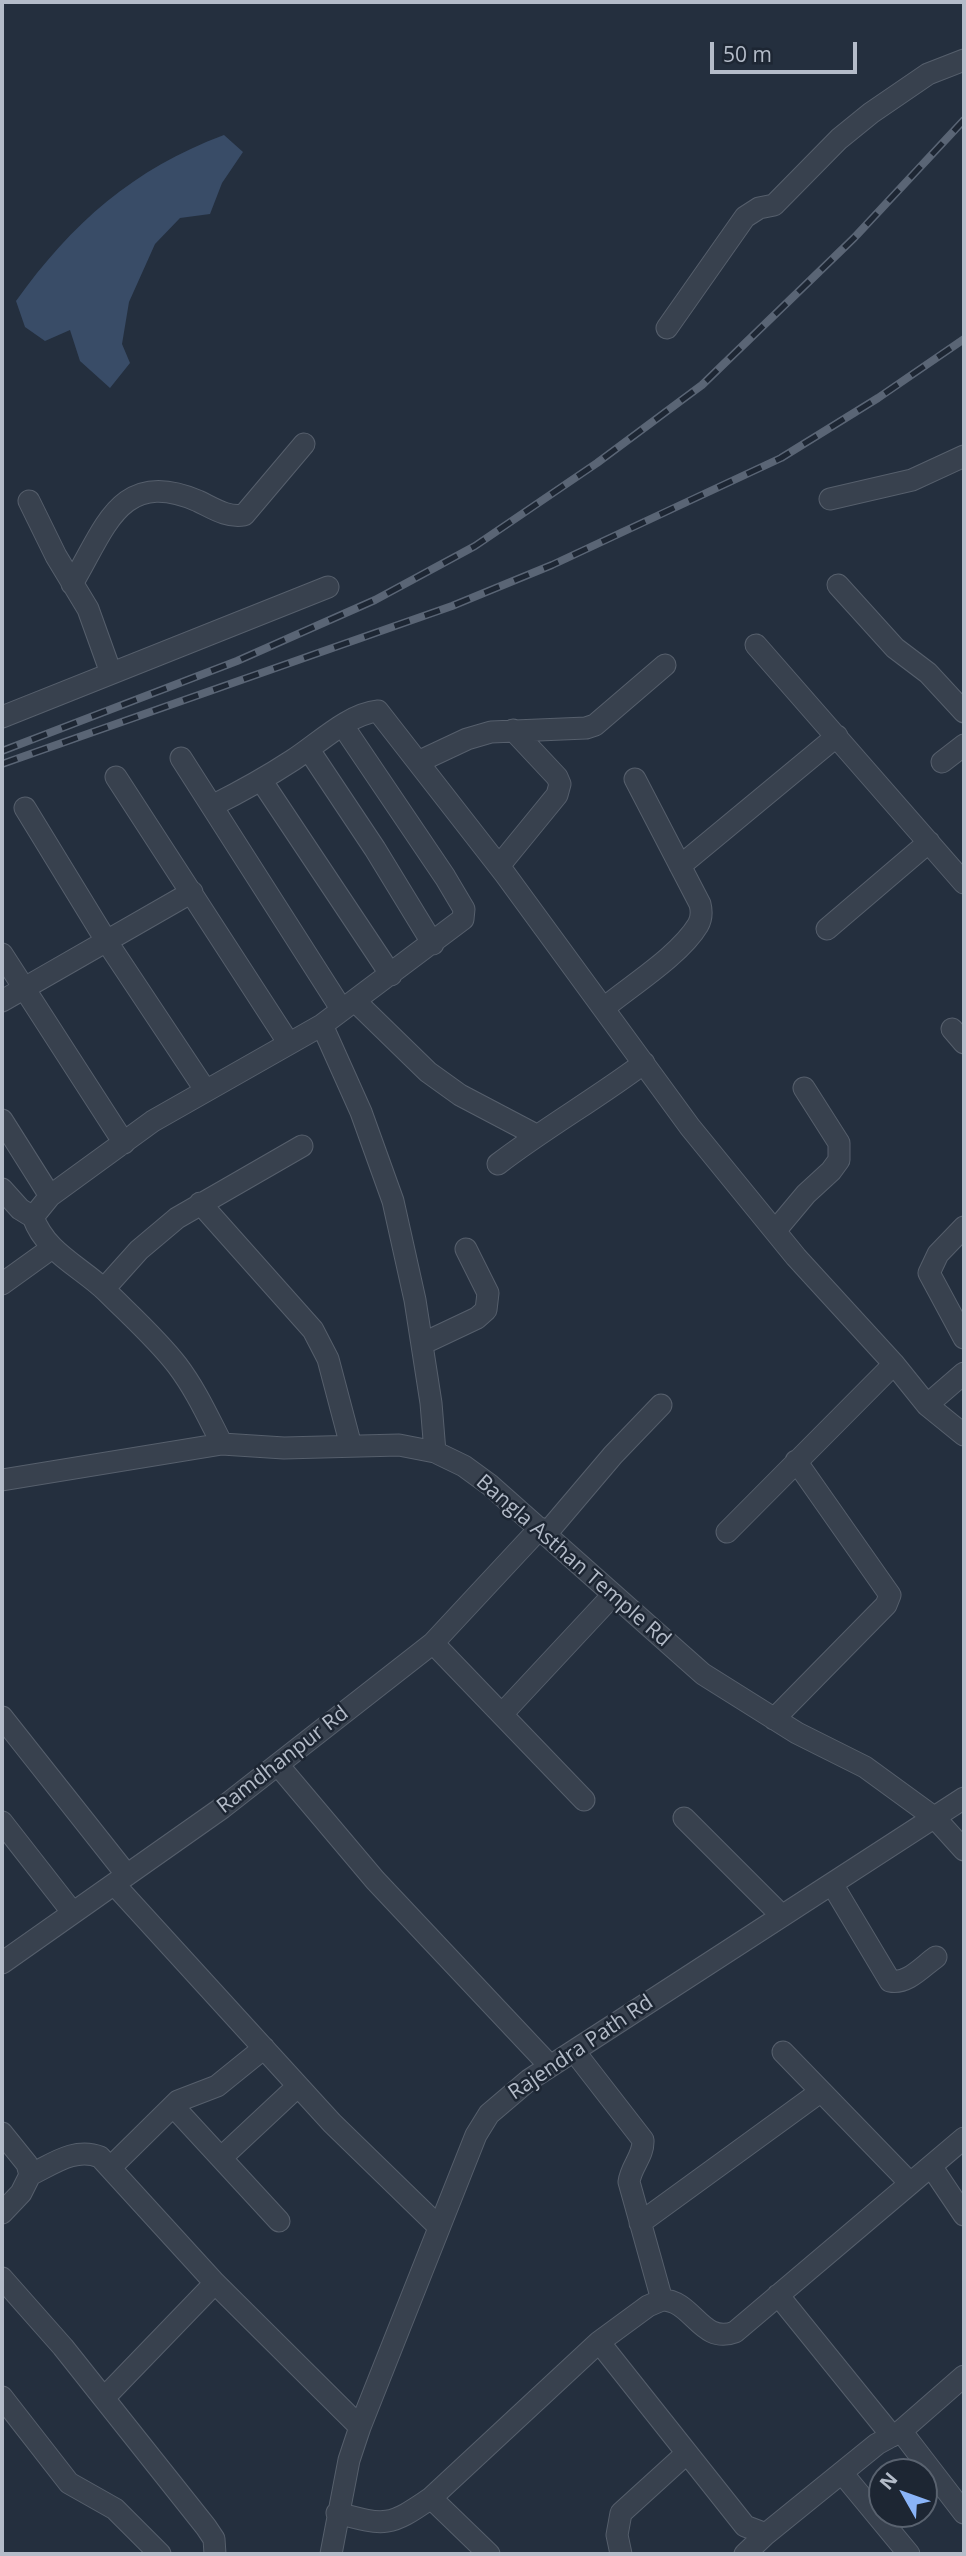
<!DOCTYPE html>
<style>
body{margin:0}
#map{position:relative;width:966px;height:2556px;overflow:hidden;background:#242f3e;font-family:"Open Sans",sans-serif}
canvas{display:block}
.frame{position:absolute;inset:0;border:4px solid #b4bcc9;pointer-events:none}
.north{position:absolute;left:868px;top:2458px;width:70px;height:70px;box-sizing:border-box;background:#1d2633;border:2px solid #59626f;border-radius:50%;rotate:310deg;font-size:19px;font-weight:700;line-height:28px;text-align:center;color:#b4bcc9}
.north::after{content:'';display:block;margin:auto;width:24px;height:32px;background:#8ab4f8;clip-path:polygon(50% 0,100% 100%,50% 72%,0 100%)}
.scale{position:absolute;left:710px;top:42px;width:147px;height:32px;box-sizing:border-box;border:4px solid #b4bcc9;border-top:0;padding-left:9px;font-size:21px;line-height:24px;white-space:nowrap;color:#b4bcc9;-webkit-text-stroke:5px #1d2633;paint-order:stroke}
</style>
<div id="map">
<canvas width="966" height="2556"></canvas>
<div class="frame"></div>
<div class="north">N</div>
<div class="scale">50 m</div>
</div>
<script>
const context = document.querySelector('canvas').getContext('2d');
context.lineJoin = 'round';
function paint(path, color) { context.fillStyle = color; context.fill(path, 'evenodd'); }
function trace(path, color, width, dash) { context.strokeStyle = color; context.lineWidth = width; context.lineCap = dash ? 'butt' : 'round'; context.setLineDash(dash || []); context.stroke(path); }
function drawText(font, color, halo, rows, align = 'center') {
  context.font = font + ' "Open Sans",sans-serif'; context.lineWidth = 5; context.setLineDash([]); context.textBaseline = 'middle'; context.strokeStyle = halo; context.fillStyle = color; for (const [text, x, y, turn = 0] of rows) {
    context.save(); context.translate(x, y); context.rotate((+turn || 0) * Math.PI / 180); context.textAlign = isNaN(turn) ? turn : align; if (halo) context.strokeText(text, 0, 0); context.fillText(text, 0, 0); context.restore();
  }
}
paint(new Path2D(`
 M 224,135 L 243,152 L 222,183 L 210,214 L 180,218 L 155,244 L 129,302 L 122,344 L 130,363 L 110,388 L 80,361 L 70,330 L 45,341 L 25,327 L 16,301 C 72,223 133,169 224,135 Z`), '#394c67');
const street = new Path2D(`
 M 667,328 L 745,217 L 759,208 L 774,205 L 839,139 L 871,113 L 928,74 L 964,60
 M 830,499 L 912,480 L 964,456
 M 29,501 L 56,556 L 88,609 L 111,673
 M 72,584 C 105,529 120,467 198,501 C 213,508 227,518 244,515 L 304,444
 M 838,585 L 895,648 L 928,673 L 964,712
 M 756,645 L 964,883
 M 2,717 L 328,587
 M 309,750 L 375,849 L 433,944
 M 181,758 L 342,1010
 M 418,762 L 467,739 L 491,732 L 586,728 L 595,725 L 665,665
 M 942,762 L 964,745
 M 116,777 L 288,1042
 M 261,780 L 391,975
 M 212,806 C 240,792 267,777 293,760 C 318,744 348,714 378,711 L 505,874 L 690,1127 L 796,1257 L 894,1364 L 927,1405 L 964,1435
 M 25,808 L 107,942 L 206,1091
 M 499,866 L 557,795 L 560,784 L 557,777 L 513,730
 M 680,866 L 837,736
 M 827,929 L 929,842
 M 2,954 L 124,1143
 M 2,1001 L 192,892
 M 355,1001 L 428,1072 L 460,1095 L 536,1135
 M 604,1008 C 632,985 680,955 698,925 C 702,918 702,912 700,904 L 635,779
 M 322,1025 L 361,1112 L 393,1201 L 415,1300 L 431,1403 L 435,1452
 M 952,1029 L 964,1043
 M 2,1120 L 50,1196
 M 498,1164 C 545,1128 596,1099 644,1063
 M 2,1189 L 20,1209 L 33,1217
 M 200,1203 L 313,1330 L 328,1359 L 351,1446
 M 964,1227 L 938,1254 L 929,1273 L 964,1338
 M 775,1231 L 806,1194 L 831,1171 L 839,1160 L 839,1143 L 804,1088
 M 2,1284 L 52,1248
 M 104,1289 L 139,1250 L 177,1218 L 302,1146
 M 422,1344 L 477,1318 L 486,1310 L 488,1293 L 466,1249
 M 927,1405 L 964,1373
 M 222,1444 C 208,1417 196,1390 177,1365 C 157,1339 130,1315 107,1292 C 80,1266 46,1253 33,1217 L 50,1196 L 153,1121 L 322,1025 L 463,919 L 464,909 L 445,877 L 343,726
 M 2,1480 L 222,1444 L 284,1448 L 399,1445 L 435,1452 L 464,1466 L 490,1485 L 703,1674 L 797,1733 L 865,1767 L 935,1818 L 964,1850
 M 727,1532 L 894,1364
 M 546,1534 L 613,1455 L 661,1405
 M 433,1643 L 584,1800
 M 502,1714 L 612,1596
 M 2,1717 L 127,1875
 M 774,1719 L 886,1605 L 890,1595 L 796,1461
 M 278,1765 L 375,1880 L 550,2066
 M 684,1818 L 782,1916
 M 2,1822 L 73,1913
 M 114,1884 L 332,2123 L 439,2227
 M 832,1884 L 890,1981 C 907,1985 923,1966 936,1957
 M 2,1963 L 222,1808 L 433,1643 L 540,1528
 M 574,2051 L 643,2140 C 644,2156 631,2166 629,2182 L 662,2300
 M 783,2052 L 910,2183
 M 173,2106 L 279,2221
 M 2,2133 L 27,2164 L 30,2175 L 21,2193 L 2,2213
 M 222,2157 L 298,2086
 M 931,2166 L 964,2215
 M 111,2167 L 178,2101 L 217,2086 L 264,2048
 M 30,2175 C 53,2164 75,2147 100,2157 L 215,2283 L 360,2427
 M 640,2223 L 820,2092
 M 2,2278 L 63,2347 L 206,2527 L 214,2539 L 215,2554
 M 778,2295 L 892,2436
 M 599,2342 L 745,2526 L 766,2534 L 877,2444 L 901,2431 L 964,2376
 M 2,2397 L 69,2483 L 115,2509 L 160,2554
 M 104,2398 L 215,2283
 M 901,2431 L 964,2513
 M 842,2473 L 909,2554
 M 431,2498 L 489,2554
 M 337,2513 C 386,2526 389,2527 431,2498 L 599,2342 L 648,2306 L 662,2300 C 693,2300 701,2345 735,2332 L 964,2138
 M 331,2554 L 349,2460 L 360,2427 L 476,2135 L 489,2114 L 529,2080 L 964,1798
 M 621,2554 L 617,2535 L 621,2513 L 687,2453
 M 745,2554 L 766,2534`);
trace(street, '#565f6c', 23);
trace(street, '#38414e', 21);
const rail = new Path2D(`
 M 2,751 L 237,661 L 375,600 L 475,546 L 597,463 L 702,385 L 854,238 L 964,120
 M 2,764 L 452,606 L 552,565 L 781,458 L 878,398 L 964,339`);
trace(rail, '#5a6575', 8);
trace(rail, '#1d2633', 5, [16]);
drawText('21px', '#b4bcc9', '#1d2633', [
 ["Bangla Asthan Temple Rd",573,1561,41],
 ["Ramdhanpur Rd",283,1760,-38],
 ["Rajendra Path Rd",581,2048,-34]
]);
</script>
